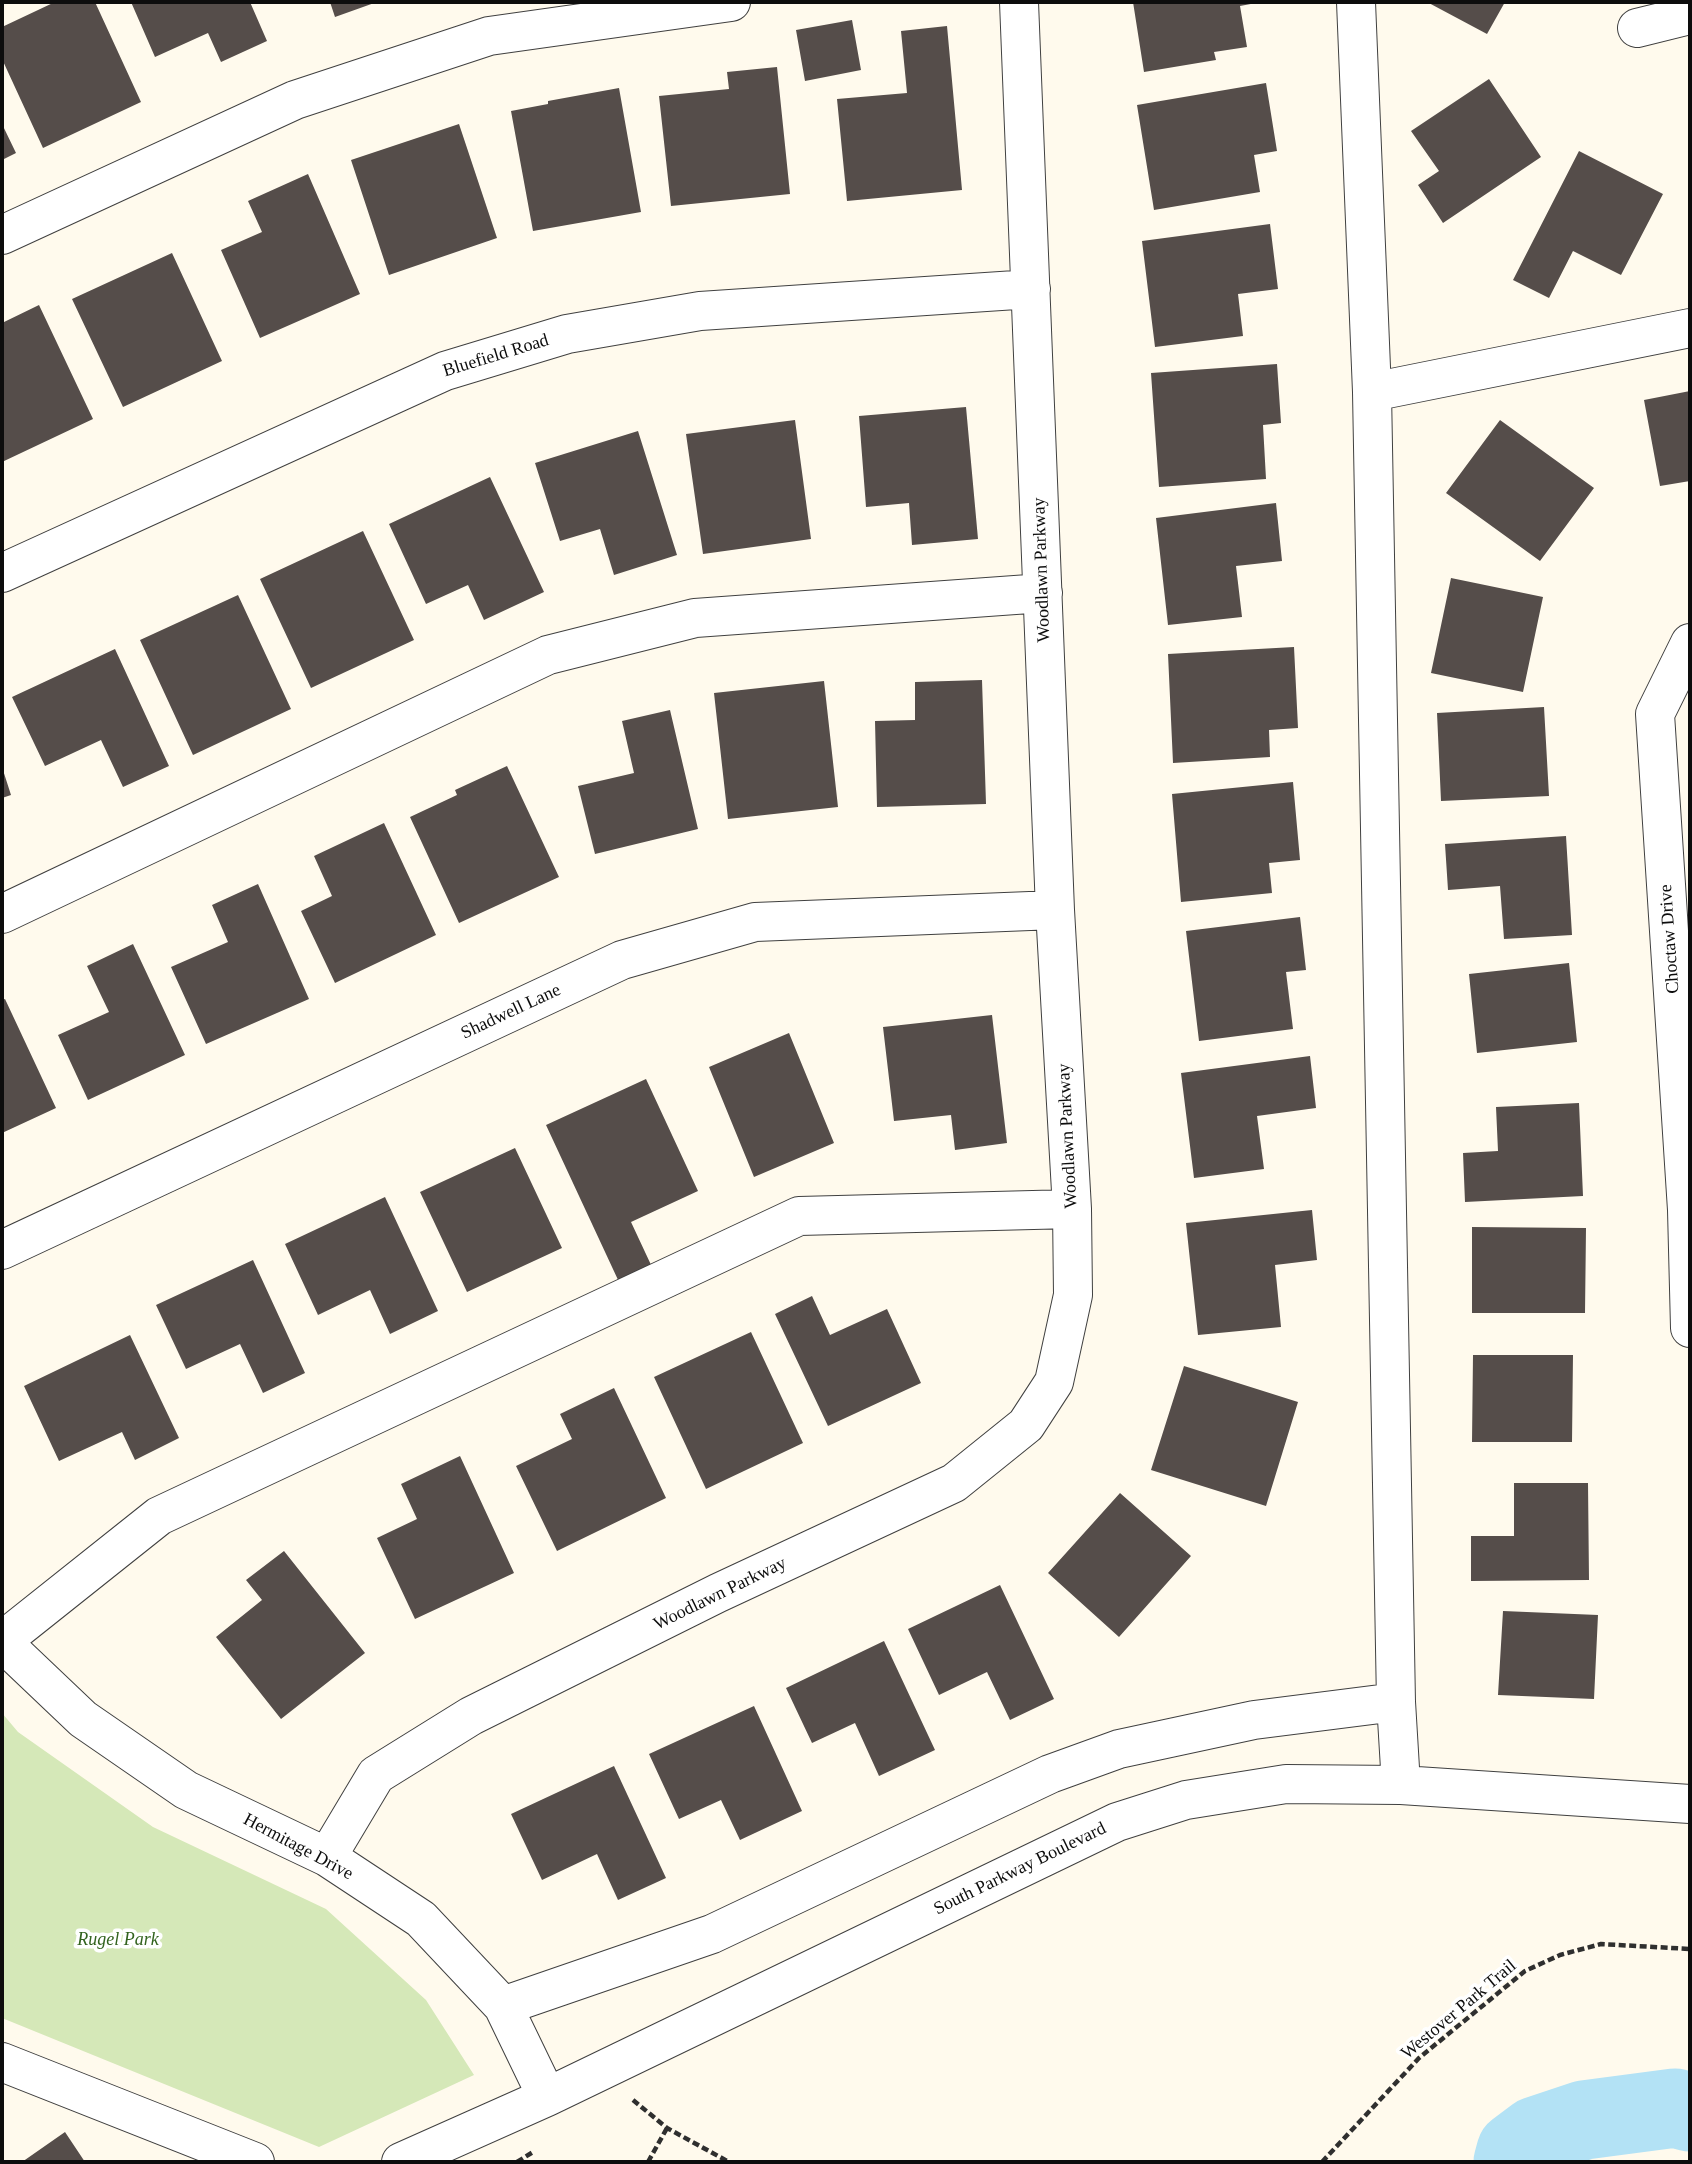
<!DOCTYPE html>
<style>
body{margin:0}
#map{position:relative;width:1692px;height:2164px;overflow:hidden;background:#fffaed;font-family:"Times New Roman",serif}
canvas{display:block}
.frame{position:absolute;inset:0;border:4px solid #0d0d0d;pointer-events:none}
</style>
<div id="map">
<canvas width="1692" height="2164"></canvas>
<div class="frame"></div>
</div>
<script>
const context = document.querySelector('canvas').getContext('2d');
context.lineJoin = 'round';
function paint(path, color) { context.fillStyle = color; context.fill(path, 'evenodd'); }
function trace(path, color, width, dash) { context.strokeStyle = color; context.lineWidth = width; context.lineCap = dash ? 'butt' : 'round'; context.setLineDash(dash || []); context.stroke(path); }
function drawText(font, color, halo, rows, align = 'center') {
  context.font = font + ' "Times New Roman",serif'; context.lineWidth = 7; context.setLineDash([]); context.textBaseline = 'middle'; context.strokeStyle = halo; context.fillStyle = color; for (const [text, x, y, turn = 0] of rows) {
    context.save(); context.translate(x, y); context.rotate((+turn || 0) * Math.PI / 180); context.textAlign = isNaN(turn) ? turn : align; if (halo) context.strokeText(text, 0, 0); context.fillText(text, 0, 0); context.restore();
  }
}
paint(new Path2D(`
 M 2,1713 L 18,1732 L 153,1827 L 326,1909 L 426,2000 L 474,2075 L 319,2147 L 2,2018 Z`), '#d5e8b8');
trace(new Path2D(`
 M 1513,2162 L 1516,2151 L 1536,2136 L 1584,2120 L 1675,2108 L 1690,2112`), '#b3e2f5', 79);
paint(new Path2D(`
 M 55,2 L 95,2 L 141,102 L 43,148 L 2,59 L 2,27 Z
 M 131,2 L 250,2 L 267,41 L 221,62 L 208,33 L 155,57 Z
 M 330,2 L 377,2 L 335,17 Z
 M 1133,2 L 1256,2 L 1256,3 L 1240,6 L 1247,47 L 1214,52 L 1216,60 L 1144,72 Z
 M 1427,2 L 1505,2 L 1487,34 Z
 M 852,20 L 861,70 L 805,81 L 796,30 Z
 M 947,26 L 962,190 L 847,201 L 837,99 L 907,93 L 901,31 Z
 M 777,67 L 790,194 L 671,206 L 659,96 L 729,89 L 727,72 Z
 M 1489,79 L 1541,157 L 1443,223 L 1418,185 L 1439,171 L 1411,131 Z
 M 1266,83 L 1277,151 L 1254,155 L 1260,192 L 1154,210 L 1137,105 Z
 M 619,88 L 641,212 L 533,231 L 511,111 L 548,104 L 548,101 Z
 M 2,124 L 16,153 L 2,160 Z
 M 459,124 L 497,238 L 389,275 L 351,160 Z
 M 1579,151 L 1663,194 L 1621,275 L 1573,251 L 1549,298 L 1513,280 Z
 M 308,174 L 360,294 L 260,338 L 221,250 L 262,232 L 248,201 Z
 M 1270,224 L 1278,289 L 1238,294 L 1243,336 L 1155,347 L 1142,241 Z
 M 172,253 L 222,361 L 123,407 L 72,299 Z
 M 39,305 L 93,419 L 2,462 L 2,323 Z
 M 1277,364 L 1281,423 L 1263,425 L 1266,479 L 1159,487 L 1151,373 Z
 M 1690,391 L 1690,481 L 1660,486 L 1644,400 Z
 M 966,407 L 978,539 L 912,545 L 909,503 L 866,507 L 859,416 Z
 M 795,420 L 811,539 L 703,554 L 686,434 Z
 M 1500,420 L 1594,488 L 1540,561 L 1446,493 Z
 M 638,431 L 677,555 L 614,575 L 600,529 L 560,541 L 535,463 Z
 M 490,477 L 544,592 L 484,620 L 468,585 L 426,604 L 389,524 Z
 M 1276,503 L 1282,561 L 1236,566 L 1242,617 L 1168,625 L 1156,518 Z
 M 363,531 L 414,640 L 311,688 L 260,579 Z
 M 1451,578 L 1543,597 L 1523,692 L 1431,673 Z
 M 238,595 L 291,709 L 193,755 L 140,640 Z
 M 1294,647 L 1298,728 L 1269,730 L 1270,757 L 1173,763 L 1168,654 Z
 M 115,649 L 169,766 L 123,787 L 101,740 L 45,766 L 12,697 Z
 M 982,680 L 986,804 L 877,807 L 875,721 L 915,720 L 915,682 Z
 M 824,681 L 838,807 L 728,819 L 714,693 Z
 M 1544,707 L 1549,796 L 1441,801 L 1437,713 Z
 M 670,710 L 698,829 L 595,854 L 578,786 L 634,773 L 622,721 Z
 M 507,766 L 559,877 L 459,923 L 410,817 L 457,795 L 455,790 Z
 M 2,767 L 11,795 L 2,798 Z
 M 1293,782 L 1300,860 L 1269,863 L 1272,893 L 1181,902 L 1172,794 Z
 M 384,823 L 436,935 L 335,983 L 301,911 L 332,896 L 314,856 Z
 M 1566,836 L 1572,935 L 1504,939 L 1500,886 L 1448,890 L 1445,844 Z
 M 258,884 L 309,999 L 206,1044 L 171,967 L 228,942 L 212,905 Z
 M 1300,917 L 1306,970 L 1286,972 L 1293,1029 L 1199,1041 L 1186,931 Z
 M 133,944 L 185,1055 L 88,1100 L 58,1035 L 109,1012 L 87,966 Z
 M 1569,963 L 1577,1042 L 1477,1053 L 1469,974 Z
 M 5,999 L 56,1108 L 2,1133 L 2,1000 Z
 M 992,1015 L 1007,1143 L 955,1150 L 951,1115 L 894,1121 L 883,1027 Z
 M 789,1033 L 834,1143 L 754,1177 L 709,1067 Z
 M 1310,1056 L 1316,1108 L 1257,1116 L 1264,1169 L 1194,1178 L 1181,1073 Z
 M 646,1079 L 698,1191 L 631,1222 L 652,1267 L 619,1282 L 546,1125 Z
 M 1579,1103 L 1583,1196 L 1465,1202 L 1463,1153 L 1498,1151 L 1496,1107 Z
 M 515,1148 L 562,1248 L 467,1292 L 420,1192 Z
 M 385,1197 L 438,1311 L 390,1334 L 370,1290 L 318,1315 L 285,1244 Z
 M 1312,1210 L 1317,1260 L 1275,1265 L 1281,1327 L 1198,1335 L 1186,1223 Z
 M 1472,1227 L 1586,1228 L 1585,1313 L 1472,1313 Z
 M 253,1260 L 305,1373 L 263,1393 L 240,1344 L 186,1369 L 156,1305 Z
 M 812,1296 L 830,1335 L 887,1309 L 921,1383 L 828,1426 L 775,1314 Z
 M 751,1332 L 803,1443 L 706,1489 L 654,1377 Z
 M 130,1335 L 179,1438 L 135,1460 L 122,1432 L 59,1461 L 24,1386 Z
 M 1473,1355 L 1573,1355 L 1572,1442 L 1472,1442 Z
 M 1184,1366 L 1298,1402 L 1266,1506 L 1151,1470 Z
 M 614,1388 L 666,1498 L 557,1551 L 516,1466 L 572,1439 L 560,1414 Z
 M 460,1456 L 514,1573 L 415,1619 L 377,1538 L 417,1519 L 401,1484 Z
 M 1514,1483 L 1588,1483 L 1589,1580 L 1471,1581 L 1471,1536 L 1514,1536 Z
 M 1120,1493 L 1191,1556 L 1119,1637 L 1048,1573 Z
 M 284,1551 L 365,1653 L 281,1719 L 216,1637 L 262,1600 L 246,1580 Z
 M 1000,1585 L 1054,1699 L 1010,1720 L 987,1672 L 939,1695 L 908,1629 Z
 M 1503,1611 L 1598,1615 L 1594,1699 L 1498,1695 Z
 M 884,1641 L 935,1750 L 879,1776 L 855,1723 L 812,1743 L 786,1688 Z
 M 754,1706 L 802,1811 L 740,1840 L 721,1800 L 679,1819 L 649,1754 Z
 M 614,1766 L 666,1878 L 618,1900 L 597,1854 L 542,1880 L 511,1814 Z
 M 65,2132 L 85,2162 L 22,2162 Z`), '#554d4a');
const minor = new Path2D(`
 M 1356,2 L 1372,392 L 1396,1702 L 1401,1785
 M 1637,28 L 1690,15
 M 2,235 L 295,100 L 489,36 L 731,2
 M 1372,392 L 1690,328
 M 2,573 L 445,371 L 567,334 L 700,311 L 1031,289
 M 1690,643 L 1655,714 L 1687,1210 L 1690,1328
 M 2,914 L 548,655 L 695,618 L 1043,593
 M 2,1250 L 622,960 L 755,922 L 1055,910
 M 2,1641 L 159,1516 L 799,1216 L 1072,1209
 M 2,1642 L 83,1719 L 186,1790 L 327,1857 L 421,1919 L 503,2006 L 547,2097
 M 327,1857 L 376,1775 L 471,1716 L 718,1593 L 954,1483 L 1026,1425 L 1054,1382 L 1073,1295 L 1072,1209 L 1055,910 L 1019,2
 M 503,2006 L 712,1934 L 1050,1774 L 1119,1749 L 1254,1720 L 1396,1702
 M 2,2062 L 255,2162
 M 401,2162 L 547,2097 L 1117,1822 L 1186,1800 L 1286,1784 L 1401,1785 L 1690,1804`);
trace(minor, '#404040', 40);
trace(new Path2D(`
 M 633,2100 L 667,2128 L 729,2162
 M 517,2162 L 533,2152
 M 648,2162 L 667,2128
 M 1322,2162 L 1419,2058 L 1525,1971 L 1560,1955 L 1601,1944 L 1690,1949`), '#2f2f2f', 4.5, [7, 3.5]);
trace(minor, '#fff', 38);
drawText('18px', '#0d0d0d', '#fff', [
 ["Bluefield Road",496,356,-17],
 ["Woodlawn Parkway",1042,570,-92],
 ["Choctaw Drive",1670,939,-94],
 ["Shadwell Lane",511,1012,-25],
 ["Woodlawn Parkway",1068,1136,-93],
 ["Woodlawn Parkway",720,1594,-26],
 ["Hermitage Drive",298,1847,28],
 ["South Parkway Boulevard",1020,1869,-26],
 ["Westover Park Trail",1459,2010,-40]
]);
drawText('italic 18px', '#33631f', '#fff', [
 ["Rugel Park",118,1940]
]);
</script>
